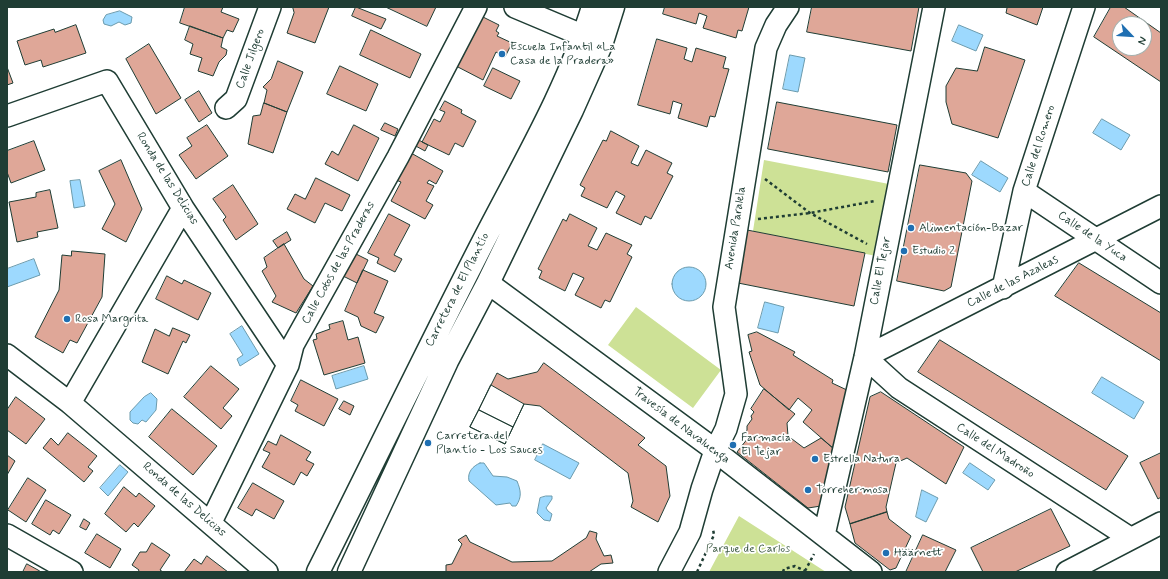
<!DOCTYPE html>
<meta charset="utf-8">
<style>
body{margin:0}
#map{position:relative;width:1168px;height:579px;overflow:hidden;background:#fff;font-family:Mynerve,sans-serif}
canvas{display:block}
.frame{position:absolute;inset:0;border:8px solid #1f3d34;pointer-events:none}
.north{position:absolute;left:1112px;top:16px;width:40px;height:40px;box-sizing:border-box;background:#fff;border:1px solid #a5b1ae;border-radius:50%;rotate:115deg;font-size:11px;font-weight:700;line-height:16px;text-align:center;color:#1f3d34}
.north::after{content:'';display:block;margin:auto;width:14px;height:18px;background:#1f6fb2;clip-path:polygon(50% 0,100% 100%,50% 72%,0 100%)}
</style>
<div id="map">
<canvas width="1168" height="579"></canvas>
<div class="frame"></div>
<div class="north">N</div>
</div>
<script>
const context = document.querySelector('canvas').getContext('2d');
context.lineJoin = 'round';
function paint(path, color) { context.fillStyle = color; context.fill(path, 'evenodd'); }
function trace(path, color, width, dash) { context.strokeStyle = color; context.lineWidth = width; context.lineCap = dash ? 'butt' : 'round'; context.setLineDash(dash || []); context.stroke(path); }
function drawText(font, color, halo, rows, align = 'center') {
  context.font = font + ' Mynerve,sans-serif'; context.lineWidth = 3.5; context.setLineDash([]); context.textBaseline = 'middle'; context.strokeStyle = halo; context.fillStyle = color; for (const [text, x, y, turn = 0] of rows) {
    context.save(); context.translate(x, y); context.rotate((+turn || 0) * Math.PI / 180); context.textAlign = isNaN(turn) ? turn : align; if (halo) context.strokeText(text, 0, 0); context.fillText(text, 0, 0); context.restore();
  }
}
paint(new Path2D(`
 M 764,160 L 889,184 L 876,256 L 753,231 Z
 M 636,307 L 721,370 L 693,408 L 608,345 Z
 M 739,516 L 826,572 L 709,572 Z`), '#cde196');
const water = new Path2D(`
 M 120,11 L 132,17 L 131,23 L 125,25 L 119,22 L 111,26 L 104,24 L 103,20 L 106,15 Z
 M 959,25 L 983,35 L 976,51 L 952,41 Z
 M 790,55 L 805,58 L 798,92 L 783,89 Z
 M 1102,119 L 1130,135 L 1121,150 L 1093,133 Z
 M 981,161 L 1008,178 L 1000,192 L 972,175 Z
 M 80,180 L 85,206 L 74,208 L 70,181 Z
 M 34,259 L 40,275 L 7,287 L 7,269 Z
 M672 284a17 17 0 1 1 34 0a17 17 0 1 1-34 0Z
 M 765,302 L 784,307 L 778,333 L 758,328 Z
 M 242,326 L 259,354 L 240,366 L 237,359 L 243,355 L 230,334 Z
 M 364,366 L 368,379 L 336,389 L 332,376 Z
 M 1102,377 L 1144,402 L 1134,419 L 1092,393 Z
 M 151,393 L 157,399 L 156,410 L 146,422 L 142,420 L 138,424 L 133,423 L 130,420 L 130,412 L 144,397 Z
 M 543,444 L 579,463 L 570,479 L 535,460 Z
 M 480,463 L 484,463 L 493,476 L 507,477 L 517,481 C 521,491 522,497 516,506 L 512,506 L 510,503 L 496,505 L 469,481 C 467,472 473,466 480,463 Z
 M 970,463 L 995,480 L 988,490 L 963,473 Z
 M 120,465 L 128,472 L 108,496 L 100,488 Z
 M 922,490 L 938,498 L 926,522 L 916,517 Z
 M 546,496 L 552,496 L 552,499 L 546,508 L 548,511 L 552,514 L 550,521 L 544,520 L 537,513 L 540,498 Z`);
paint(water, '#9dd9fe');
trace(water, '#6b9bad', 1);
const building = new Path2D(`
 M 185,7 L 223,7 L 221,12 L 239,19 L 233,32 L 227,30 L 223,38 L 180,23 Z
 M 293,7 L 329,7 L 315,43 L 287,33 L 294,13 Z
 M 356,7 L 386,19 L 381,29 L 352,16 Z
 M 386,7 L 436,7 L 427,26 Z
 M 665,7 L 749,7 L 742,31 L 738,30 L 736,38 L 703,28 L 707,16 L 699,13 L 696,24 L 663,14 Z
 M 812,7 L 919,7 L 911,51 L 807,32 Z
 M 1004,7 L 1043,7 L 1037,25 L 1006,13 L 1007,8 Z
 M 1111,7 L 1124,7 L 1161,33 L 1161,82 L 1094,37 ZM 1120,24 L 1144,24 L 1144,48 L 1120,48 Z
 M 481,16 L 499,25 L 496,31 L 499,33 L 497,36 L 512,43 L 505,57 L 496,52 L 483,80 L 456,66 Z
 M 76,25 L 86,53 L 43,67 L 41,60 L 25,65 L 17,41 L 54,29 L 55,32 Z
 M 190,26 L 223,38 L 221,47 L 227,50 L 226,55 L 219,62 L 213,76 L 198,71 L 202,58 L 190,54 L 193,44 L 185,40 Z
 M 371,30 L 421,54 L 410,78 L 360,55 Z
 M 657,39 L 687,48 L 684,59 L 692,62 L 696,48 L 726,57 L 723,68 L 729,69 L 715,117 L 710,116 L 707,127 L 678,118 L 682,104 L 673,101 L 670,114 L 638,105 Z
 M 149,44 L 181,98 L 156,114 L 126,59 Z
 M 985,47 L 1025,60 L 998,138 L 952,124 L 946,102 L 946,86 L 956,68 L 977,71 Z
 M 278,61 L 303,72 L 287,112 L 264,103 L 267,90 L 263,87 L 271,79 Z
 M 340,66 L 378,84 L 366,111 L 327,94 Z
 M 7,67 L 13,83 L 7,85 Z
 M 493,68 L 520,81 L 511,99 L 484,86 Z
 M 199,91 L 212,113 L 199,122 L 185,100 Z
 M 445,101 L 462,110 L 461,113 L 476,121 L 463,147 L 455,143 L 449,155 L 422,142 L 434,119 L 440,122 L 445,112 L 440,110 Z
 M 777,102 L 897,125 L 888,172 L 768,149 Z
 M 264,103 L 287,112 L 273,153 L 248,144 L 253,116 L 260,115 Z
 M 385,123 L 398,129 L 395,136 L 381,130 Z
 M 207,125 L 228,156 L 196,179 L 179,155 L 192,146 L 187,138 Z
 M 354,125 L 379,138 L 358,181 L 325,164 L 332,151 L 338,155 Z
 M 611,131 L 639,146 L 631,163 L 638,166 L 646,150 L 672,163 L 667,173 L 673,176 L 651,219 L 645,216 L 641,225 L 616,213 L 625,196 L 616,191 L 607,208 L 581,196 L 585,188 L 580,185 L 603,140 L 606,141 Z
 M 415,138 L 428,145 L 425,151 L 412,144 Z
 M 34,141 L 45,170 L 11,183 L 7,172 L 7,151 Z
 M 411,153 L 443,171 L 436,184 L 429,180 L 427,183 L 434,186 L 426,201 L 433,205 L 425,219 L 391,201 L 401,182 L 396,180 Z
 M 121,160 L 142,209 L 126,242 L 102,229 L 115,204 L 99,171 Z
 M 920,165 L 966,173 L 972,181 L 951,287 L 944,291 L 897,281 Z
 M 316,178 L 350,195 L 342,211 L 325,203 L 315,223 L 287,209 L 295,194 L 305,199 Z
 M 233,185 L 258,224 L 236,240 L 223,220 L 226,217 L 213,199 Z
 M 50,190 L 58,228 L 37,232 L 38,237 L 17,242 L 9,202 L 36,197 L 36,193 Z
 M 389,214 L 410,225 L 394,255 L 402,259 L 395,272 L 377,263 L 379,258 L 368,253 Z
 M 570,214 L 597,228 L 588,246 L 597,250 L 606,233 L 632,245 L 627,254 L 632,257 L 610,302 L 605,300 L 601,308 L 575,295 L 584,278 L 573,273 L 565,291 L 539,278 L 542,271 L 538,269 L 563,219 L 566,221 Z
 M 742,229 L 865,253 L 854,306 L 738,283 Z
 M 287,232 L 291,240 L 278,248 L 273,241 Z
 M 284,244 L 304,279 L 313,286 L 296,313 L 272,302 L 276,296 L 262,271 L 267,267 L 264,258 Z
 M 72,251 L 105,254 L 102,297 L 77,343 L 70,340 L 63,353 L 35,337 L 59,290 L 62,255 L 71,256 Z
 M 354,253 L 368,260 L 357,283 L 341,275 Z
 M 1079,263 L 1161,313 L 1161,361 L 1055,296 Z
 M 363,270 L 388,281 L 374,313 L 384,317 L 376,333 L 361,326 L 358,317 L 345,311 Z
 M 167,276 L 182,284 L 184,280 L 211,293 L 198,320 L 156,299 Z
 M 343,321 L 348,340 L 358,337 L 365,363 L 324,375 L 313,340 L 317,339 L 316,334 L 330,329 L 329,325 Z
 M 173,328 L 190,335 L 186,343 L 183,341 L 168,374 L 142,362 L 155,329 L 169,336 Z
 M 757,332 L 795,352 L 793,355 L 833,380 L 832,383 L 849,391 L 841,455 L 803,422 L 812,410 L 798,398 L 789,410 L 760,385 L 749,352 L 752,351 L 748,335 Z
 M 940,340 L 1128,456 L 1106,490 L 918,372 Z
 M 544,363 L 645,438 L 638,445 L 666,466 L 670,496 L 658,522 L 631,507 L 633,501 L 628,473 L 540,406 L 524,404 L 505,444 L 470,427 L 497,373 L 508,379 L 537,372 Z
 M 211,366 L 239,389 L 223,408 L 232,416 L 221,429 L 184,397 Z
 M 301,380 L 338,399 L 324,426 L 295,411 L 298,405 L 291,401 Z
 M 491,385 L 524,404 L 513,427 L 479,410 Z
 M 764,389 L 795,414 L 787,423 L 788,436 L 804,448 L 821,438 L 841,455 L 821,506 L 808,508 L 737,452 L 748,438 L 744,435 L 747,430 L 747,426 L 752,419 L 751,416 L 754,412 L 751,409 Z
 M 881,392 L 964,447 L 946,484 L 907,458 L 896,463 L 886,507 L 887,512 L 850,524 L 845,507 L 870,397 Z
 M 16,397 L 45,419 L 26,444 L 7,430 L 7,410 Z
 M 344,401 L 354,406 L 350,415 L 339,409 Z
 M 172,409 L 217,446 L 193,475 L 149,437 Z
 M 479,410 L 513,427 L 505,444 L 470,427 Z
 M 68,433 L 97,456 L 88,467 L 93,471 L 84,482 L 43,448 L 51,438 L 58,445 Z
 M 281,435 L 311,452 L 306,460 L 314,464 L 307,476 L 301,472 L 294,485 L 262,467 L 270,453 L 263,450 L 268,441 L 276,445 Z
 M 1161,453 L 1161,497 L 1158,499 L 1140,463 Z
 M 7,455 L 15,461 L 7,475 Z
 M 28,478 L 46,490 L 26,522 L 8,510 Z
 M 253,483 L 284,501 L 274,519 L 256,509 L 252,516 L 238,508 Z
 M 124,487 L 136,497 L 139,493 L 155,506 L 138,527 L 134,523 L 126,532 L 105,514 Z
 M 46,500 L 71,515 L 59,534 L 53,530 L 50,535 L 32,524 Z
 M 1051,509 L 1070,546 L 1015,572 L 983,572 L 971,548 Z
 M 887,512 L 889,519 L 911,536 L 896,568 L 890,570 L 855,543 L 850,524 Z
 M 84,519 L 90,523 L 86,530 L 80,527 Z
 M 590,531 L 597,533 L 596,539 L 604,556 L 611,555 L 613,563 L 601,564 L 589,572 L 446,572 L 446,565 L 452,564 L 462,544 L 458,540 L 466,535 L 470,542 L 512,562 L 552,561 L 586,538 Z
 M 97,534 L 121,549 L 110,568 L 85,553 Z
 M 923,535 L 956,550 L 945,572 L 906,572 Z
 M 152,543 L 170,555 L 160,570 L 163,572 L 138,572 L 139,570 L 132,565 L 140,552 L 146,552 Z
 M 207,556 L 228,572 L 184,572 L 194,559 L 201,564 Z
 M 27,564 L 38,570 L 41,572 L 23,572 Z`);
paint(building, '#dfa798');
trace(building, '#1f3d34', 1);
const minor = new Path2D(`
 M 515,7 L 584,36
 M 226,108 L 236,99 L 270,7
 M 7,116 L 107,81 L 183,208 L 288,365
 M 1024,191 L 1161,283
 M 488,283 L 711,447 L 715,451 L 871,572
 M 1003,288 L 1024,191 L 1084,7
 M 7,355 L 70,403 L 267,572
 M 70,403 L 183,208
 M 211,522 L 288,365 L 293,345 L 398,157 L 476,7
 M 7,535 L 72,572
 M 824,535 L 865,357 L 934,7
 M 1130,538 L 899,388 L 865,357 L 1161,206
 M 669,572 L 690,532 L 702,489 L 715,451 L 726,429 L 736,394 L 724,307 L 766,48 L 776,25 L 788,7
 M 1067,572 L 1161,523`);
const tertiary = new Path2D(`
 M 318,572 C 373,463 426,353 482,244 C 521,168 568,89 593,7
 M 349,572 L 447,361 L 488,283 L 572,110 L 601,45 L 613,7`);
trace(minor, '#1f3d34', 24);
trace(tertiary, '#1f3d34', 25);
trace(new Path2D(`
 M 765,179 L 810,213 L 867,244
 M 758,219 L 810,213 L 875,201
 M 805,571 L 814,554
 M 697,572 L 714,535 L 713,529
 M 783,572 L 784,569 L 795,566 L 805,571`), '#1f3d34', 2.5, [3, 3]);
trace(minor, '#fff', 21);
trace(tertiary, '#fff', 22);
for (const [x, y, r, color] of [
 [502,54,4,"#1f6fb2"],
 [911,228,4,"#1f6fb2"],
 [904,251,4,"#1f6fb2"],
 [67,319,4,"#1f6fb2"],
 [428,443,4,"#1f6fb2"],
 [733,445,4,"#1f6fb2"],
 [815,459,4,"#1f6fb2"],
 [808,490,4,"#1f6fb2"],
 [886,553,4,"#1f6fb2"]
]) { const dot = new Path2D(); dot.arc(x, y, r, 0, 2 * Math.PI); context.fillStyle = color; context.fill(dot); trace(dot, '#fff', 1.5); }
drawText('12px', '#1f3d34', '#fff', [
 ["Escuela Infantil «La",510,47],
 ["Casa de la Pradera»",510,61],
 ["Alimentación-Bazar",919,228],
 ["Estudio 2",912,251],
 ["Rosa Margrita",75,319],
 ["Carretera del",436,436],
 ["Plantío - Los Sauces",436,450],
 ["Farmacia",741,438],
 ["El Tejar",741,452],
 ["Estrella Natura",823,459],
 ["Torrehermosa",816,490],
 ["Häärnett",894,553]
], 'left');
drawText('12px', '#1f3d34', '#fff', [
 ["Calle Jilgero",251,59,-70],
 ["Calle del Romero",1039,146,-72],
 ["Ronda de las Delicias",167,179,58],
 ["Avenida Paralela",736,228,-81],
 ["Calle de la Yuca",1092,237,34],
 ["Calle Cotos de las Praderas",339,263,-61],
 ["Calle El Tejar",881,271,-79],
 ["Calle de las Azaleas",1013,282,-27],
 ["Carretera de El Plantío",458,290,-63],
 ["Travesía de Navaluenga",681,426,37],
 ["Calle del Madroño",995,451,33],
 ["Ronda de las Delicias",184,500,41]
]);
drawText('12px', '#425e48', '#fff', [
 ["Parque de Carlos",748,549]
]);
</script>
